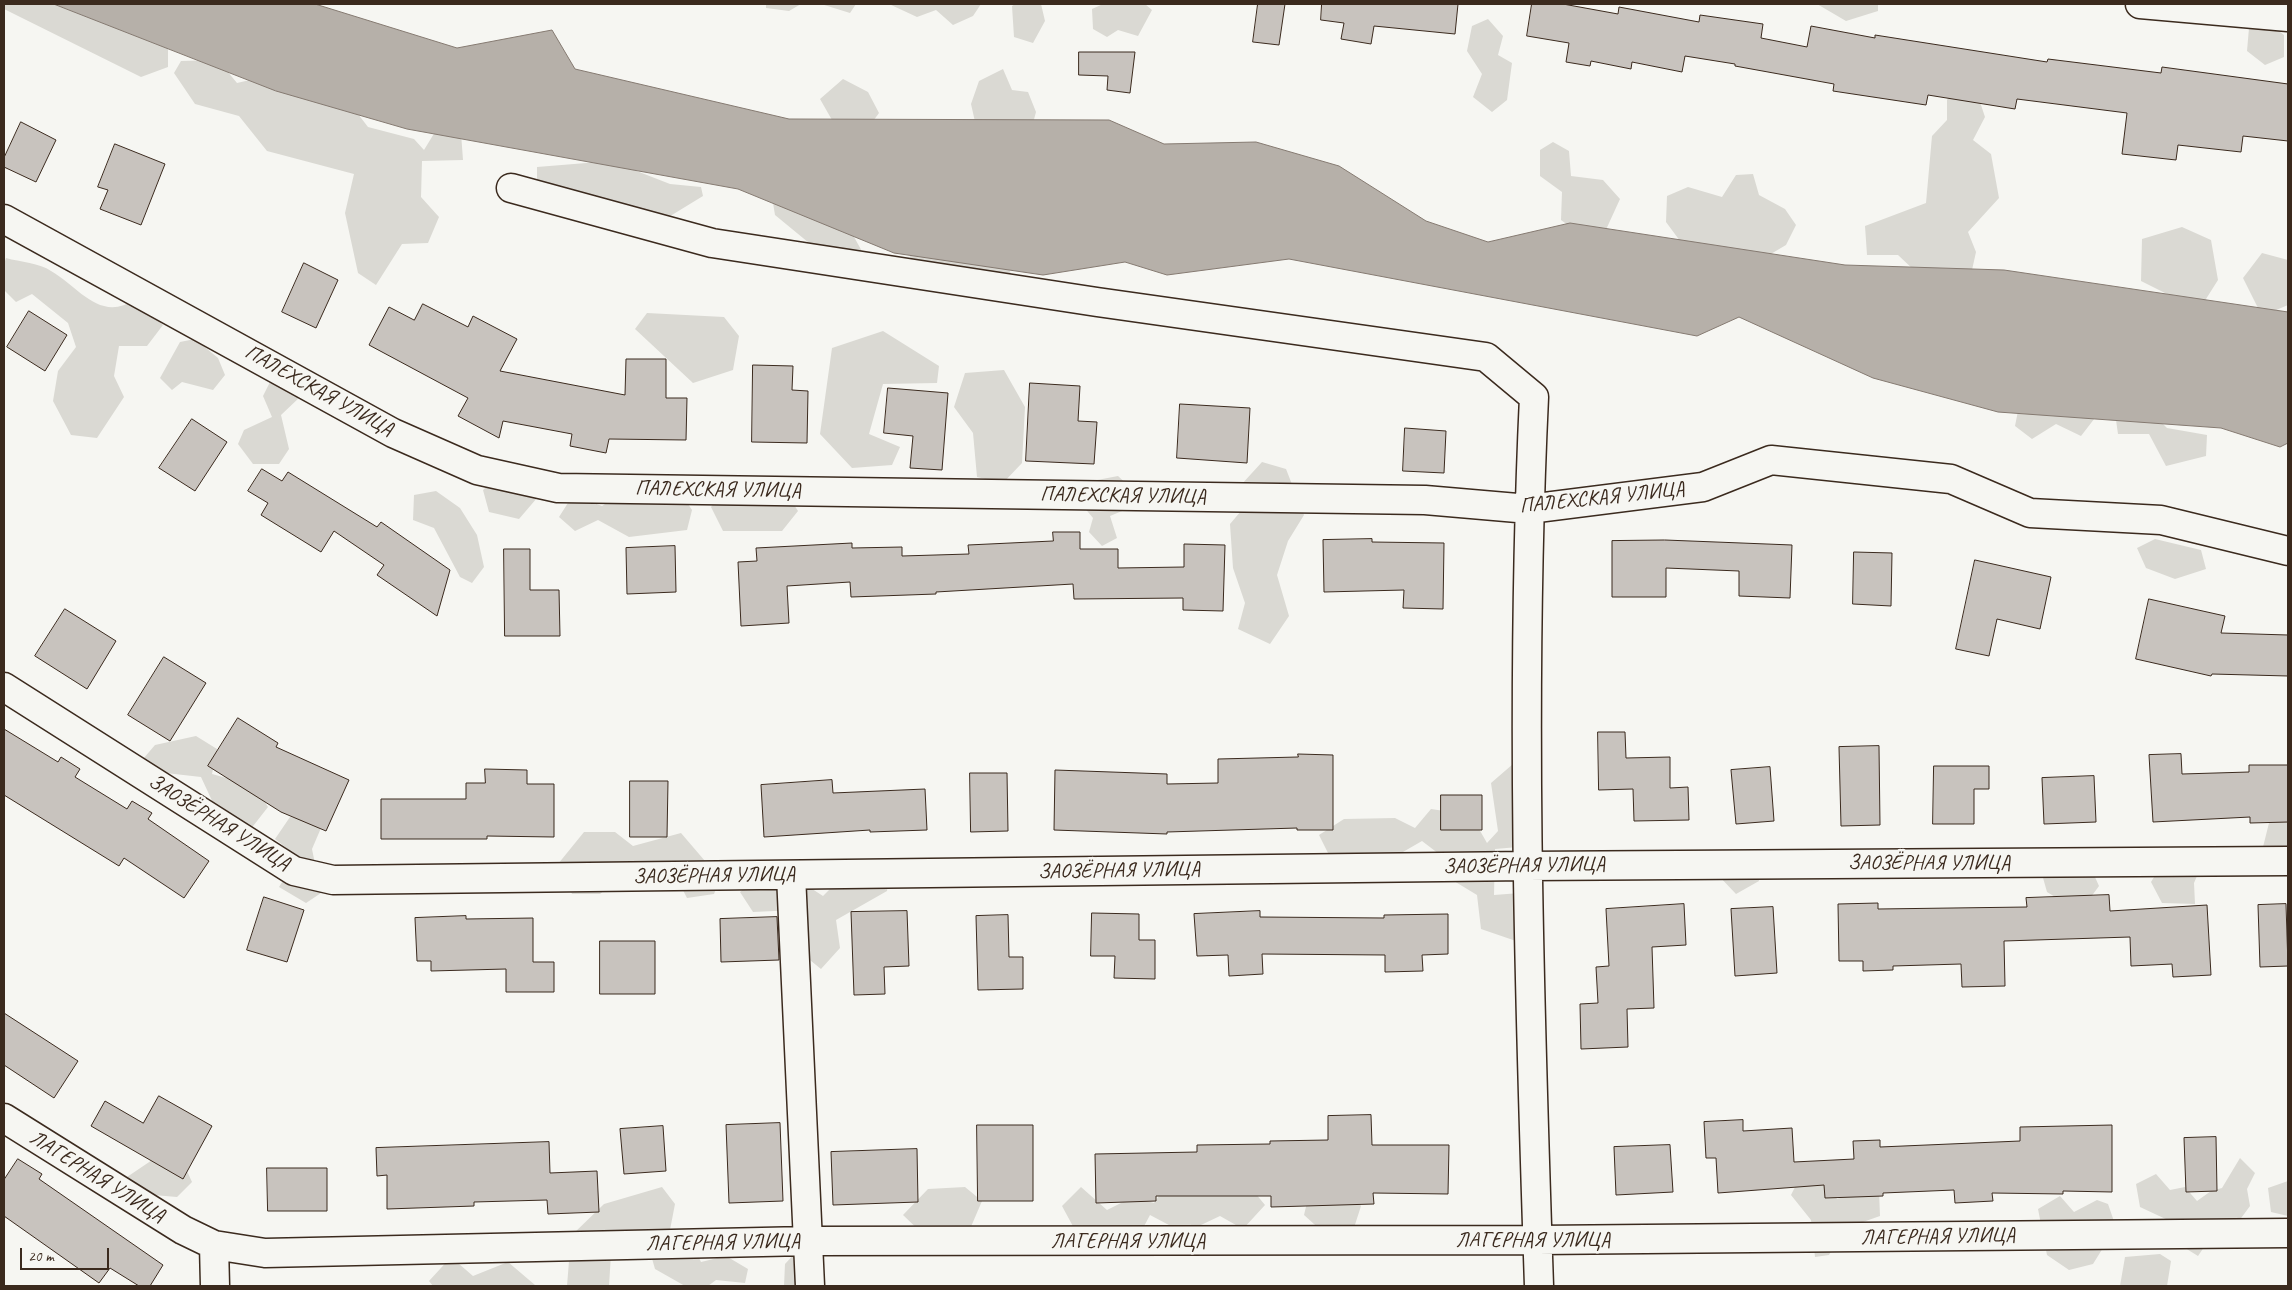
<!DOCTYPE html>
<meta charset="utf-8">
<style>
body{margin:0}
#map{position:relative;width:2292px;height:1290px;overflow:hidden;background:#f6f6f2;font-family:Caveat,sans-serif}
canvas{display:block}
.frame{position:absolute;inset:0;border:5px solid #3b2a1e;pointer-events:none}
.scale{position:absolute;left:20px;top:1248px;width:89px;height:22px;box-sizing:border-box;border:2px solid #3b2a1e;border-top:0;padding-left:6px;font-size:15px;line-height:18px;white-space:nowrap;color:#3b2a1e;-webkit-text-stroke:4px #f6f6f2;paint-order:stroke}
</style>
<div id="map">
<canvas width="2292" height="1290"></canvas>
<div class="frame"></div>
<div class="scale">20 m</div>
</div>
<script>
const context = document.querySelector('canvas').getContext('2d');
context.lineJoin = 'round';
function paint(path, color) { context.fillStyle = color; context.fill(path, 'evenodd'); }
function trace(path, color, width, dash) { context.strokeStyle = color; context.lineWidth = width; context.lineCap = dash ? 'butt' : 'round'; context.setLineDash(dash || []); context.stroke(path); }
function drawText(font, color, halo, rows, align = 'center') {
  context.font = font + ' Caveat,sans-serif'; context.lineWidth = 5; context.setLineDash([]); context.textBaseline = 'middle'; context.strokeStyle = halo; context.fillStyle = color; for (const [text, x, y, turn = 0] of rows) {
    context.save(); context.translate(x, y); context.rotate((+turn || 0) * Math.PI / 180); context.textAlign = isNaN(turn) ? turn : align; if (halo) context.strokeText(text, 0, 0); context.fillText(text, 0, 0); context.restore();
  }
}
paint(new Path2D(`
 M 4,4 L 79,4 L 168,38 L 168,67 L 141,77 L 4,9 Z
 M 766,4 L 801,4 L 789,11 L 766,8 Z
 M 821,4 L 856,4 L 850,13 Z
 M 889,4 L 981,4 L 973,16 L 953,25 L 936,10 L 917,17 Z
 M 1015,4 L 1041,4 L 1045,21 L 1033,43 L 1014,37 L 1012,6 Z
 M 1103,4 L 1145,4 L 1152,10 L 1138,36 L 1118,30 L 1107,37 L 1093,29 L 1092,9 Z
 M 1817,4 L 1878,4 L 1878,11 L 1846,21 Z
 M 1488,19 L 1503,36 L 1498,55 L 1512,63 L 1507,100 L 1492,112 L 1473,97 L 1482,74 L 1467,51 L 1472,26 Z
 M 2270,24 L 2284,35 L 2284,57 L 2265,65 L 2247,51 L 2249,28 Z
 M 218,60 L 237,83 L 267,76 L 348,101 L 368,127 L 414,139 L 424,150 L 438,127 L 461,133 L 463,160 L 422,161 L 421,197 L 439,217 L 428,243 L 402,244 L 376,285 L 358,273 L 345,213 L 354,174 L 267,151 L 239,116 L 195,104 L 174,73 L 181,61 Z
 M 1003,69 L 1012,90 L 1028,92 L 1036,112 L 1029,138 L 978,135 L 971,104 L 979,81 Z
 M 843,79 L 868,92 L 879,113 L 868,128 L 836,127 L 820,99 Z
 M 1959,80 L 1976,90 L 1985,117 L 1973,140 L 1991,154 L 1999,198 L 1968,232 L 1976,252 L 1970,279 L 1933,288 L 1898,255 L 1867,255 L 1865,226 L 1926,203 L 1932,136 L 1947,120 L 1947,100 Z
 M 1553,142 L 1569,151 L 1571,176 L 1603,180 L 1620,199 L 1604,234 L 1584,237 L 1561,220 L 1562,192 L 1540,176 L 1540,150 Z
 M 611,161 L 670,184 L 701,187 L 703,196 L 667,218 L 537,182 L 537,167 Z
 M 1753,174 L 1759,195 L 1785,209 L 1796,225 L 1786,245 L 1764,258 L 1683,245 L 1666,222 L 1667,196 L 1688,187 L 1722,197 L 1736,175 Z
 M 772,197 L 848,226 L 864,255 L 820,252 L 775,215 Z
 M 2182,227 L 2211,240 L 2218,280 L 2199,310 L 2141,281 L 2142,239 Z
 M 909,250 L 1006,260 L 1012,277 L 912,267 Z
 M 2262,253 L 2288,260 L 2288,305 L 2262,316 L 2243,278 Z
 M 6,258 C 20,262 40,263 51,271 C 80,288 100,323 136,299 L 163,325 L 147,346 L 119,346 L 114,376 L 124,397 L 97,438 L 71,435 L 53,401 L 58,371 L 76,347 L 68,323 L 32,294 L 16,302 L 4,290 L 4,264 Z
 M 647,313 L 724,317 L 739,336 L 733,370 L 693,383 L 635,329 Z
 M 883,331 L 939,366 L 937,383 L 883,384 L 869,434 L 900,447 L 892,465 L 852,468 L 820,434 L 832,348 Z
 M 195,339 L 218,358 L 225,375 L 213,390 L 182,382 L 172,390 L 160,378 L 180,342 Z
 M 1004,370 L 1025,407 L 1022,463 L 1003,483 L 977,477 L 973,433 L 954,407 L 965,373 Z
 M 271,380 L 300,397 L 281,415 L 289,449 L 279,464 L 253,464 L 238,444 L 244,430 L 272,417 L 263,396 Z
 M 2020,401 L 2098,414 L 2081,436 L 2056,424 L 2032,439 L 2015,426 Z
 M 2143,404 L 2167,428 L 2207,435 L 2206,456 L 2166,466 L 2149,434 L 2118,434 L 2115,413 Z
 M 1262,462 L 1286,469 L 1304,515 L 1288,541 L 1277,575 L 1289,616 L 1270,644 L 1238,629 L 1245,603 L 1233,568 L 1230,524 L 1247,504 L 1241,485 Z
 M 1118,476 L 1132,489 L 1127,509 L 1110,516 L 1117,538 L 1102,546 L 1089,532 L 1093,518 L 1083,506 L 1092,481 Z
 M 495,479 L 528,485 L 537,498 L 519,519 L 489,512 L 483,490 Z
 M 436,491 L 460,508 L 477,535 L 484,567 L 472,583 L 460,577 L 434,528 L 413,520 L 414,495 Z
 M 622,493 L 682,495 L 692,510 L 687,530 L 629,537 L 598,520 L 575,531 L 559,517 L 573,495 L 602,506 Z
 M 721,494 L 787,494 L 798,511 L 782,531 L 723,531 L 711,507 Z
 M 2155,539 L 2201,550 L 2206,569 L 2175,579 L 2146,568 L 2137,548 Z
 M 196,736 L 217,749 L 212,774 L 255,786 L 268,807 L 250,830 L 221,820 L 201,777 L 157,772 L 143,759 L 155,745 Z
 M 1513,764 L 1538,784 L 1530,846 L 1495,849 L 1494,895 L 1520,893 L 1516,941 L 1481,929 L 1477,895 L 1449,878 L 1439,854 L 1422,841 L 1396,856 L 1330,857 L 1319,835 L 1344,819 L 1395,818 L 1415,828 L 1431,809 L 1471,815 L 1487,843 L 1498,831 L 1491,783 Z
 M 290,817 L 324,821 L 312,849 L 321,893 L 306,903 L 279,887 L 298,857 L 275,839 Z
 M 2288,820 L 2288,875 L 2271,876 L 2263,847 L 2269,823 Z
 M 584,832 L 615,832 L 633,846 L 681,833 L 705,861 L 725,865 L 714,894 L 687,898 L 672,869 L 636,864 L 600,894 L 572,894 L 558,864 Z
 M 2170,851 L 2205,857 L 2194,883 L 2195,904 L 2162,903 L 2151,882 Z
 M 1755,853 L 1759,881 L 1736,894 L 1717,874 Z
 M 2086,857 L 2099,886 L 2080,912 L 2047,892 L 2038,860 Z
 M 891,860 L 887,891 L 836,920 L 840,948 L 821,969 L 800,952 L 796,910 L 753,912 L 740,892 L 758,877 L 803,883 L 823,896 L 858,861 Z
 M 164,1152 L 182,1160 L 192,1182 L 177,1197 L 130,1193 L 127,1177 Z
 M 2240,1158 L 2255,1173 L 2247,1189 L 2250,1206 L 2236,1225 L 2217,1228 L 2198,1256 L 2177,1243 L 2172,1222 L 2140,1207 L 2136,1184 L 2156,1174 L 2170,1190 L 2185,1187 L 2197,1201 L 2211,1191 L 2222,1188 Z
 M 1826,1174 L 1837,1199 L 1866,1190 L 1879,1191 L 1880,1216 L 1843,1229 L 1829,1255 L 1815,1257 L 1811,1220 L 1791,1195 L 1795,1187 Z
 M 1342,1179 L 1361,1206 L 1352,1234 L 1324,1233 L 1304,1215 L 1311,1186 Z
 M 2288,1181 L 2288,1216 L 2271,1212 L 2268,1188 Z
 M 1246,1182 L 1265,1205 L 1243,1229 L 1220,1216 L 1184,1233 L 1150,1215 L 1132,1249 L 1075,1230 L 1062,1206 L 1081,1187 L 1107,1210 L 1133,1197 L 1154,1203 L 1165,1187 Z
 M 662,1187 L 675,1204 L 669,1235 L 689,1237 L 701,1262 L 726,1256 L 748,1269 L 745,1283 L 716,1280 L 708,1286 L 685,1286 L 655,1269 L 647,1241 L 612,1238 L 609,1286 L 567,1286 L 571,1236 L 604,1204 Z
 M 965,1187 L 982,1201 L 970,1229 L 928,1239 L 903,1215 L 928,1189 Z
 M 2060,1196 L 2074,1212 L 2097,1200 L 2108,1204 L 2116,1227 L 2093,1264 L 2069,1270 L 2047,1255 L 2038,1209 Z
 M 798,1250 L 823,1286 L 784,1286 L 785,1264 Z
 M 2160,1254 L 2171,1261 L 2167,1286 L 2120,1286 L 2125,1257 Z
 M 451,1257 L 473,1276 L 508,1262 L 535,1285 L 433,1286 L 429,1281 Z`), '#dad9d3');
const water = new Path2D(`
 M 54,4 L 315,4 L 457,48 L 552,30 L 575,69 L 789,119 L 1109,120 L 1164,144 L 1256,142 L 1339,166 L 1426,221 L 1488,242 L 1570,223 L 1845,265 L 2004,270 L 2288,312 L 2288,443 L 2280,447 L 2221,428 L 1998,412 L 1873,378 L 1739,317 L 1697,336 L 1289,259 L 1167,275 L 1125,262 L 1043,275 L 894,253 L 738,189 L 407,129 L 276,91 Z`);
paint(water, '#b6b0a9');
trace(water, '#857a71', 1);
const building = new Path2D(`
 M 1258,4 L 1285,4 L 1279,45 L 1253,42 Z
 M 1322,4 L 1458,4 L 1455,34 L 1374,26 L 1371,44 L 1341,39 L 1344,23 L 1321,20 Z
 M 1532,4 L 1563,4 L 1618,14 L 1619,7 L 1699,22 L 1700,15 L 1763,24 L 1761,38 L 1807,47 L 1811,26 L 1875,38 L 1875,35 L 2047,62 L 2048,59 L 2161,73 L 2162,67 L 2288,84 L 2288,141 L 2243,136 L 2241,152 L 2178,145 L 2176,160 L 2122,154 L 2127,113 L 2017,99 L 2015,109 L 1928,95 L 1926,105 L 1833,91 L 1834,84 L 1735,66 L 1735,64 L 1685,56 L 1682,72 L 1632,62 L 1631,69 L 1591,61 L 1590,66 L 1566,62 L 1569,43 L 1527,36 Z
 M 1079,52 L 1135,52 L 1130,93 L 1107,90 L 1108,76 L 1079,75 Z
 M 21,122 L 56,140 L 36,182 L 4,167 L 4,158 Z
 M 115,144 L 165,164 L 141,225 L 100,209 L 108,190 L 98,187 Z
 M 304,263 L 338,280 L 316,328 L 282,312 Z
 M 423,304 L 468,327 L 473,316 L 517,339 L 500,371 L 625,395 L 626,359 L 666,359 L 666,398 L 687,398 L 686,440 L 609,439 L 606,453 L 570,446 L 572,434 L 503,421 L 499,438 L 458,416 L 468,398 L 369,345 L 389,307 L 414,320 Z
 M 29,311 L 67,335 L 45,371 L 7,347 Z
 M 753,365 L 793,366 L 792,390 L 808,391 L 807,443 L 752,442 Z
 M 1030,383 L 1080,386 L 1078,421 L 1097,422 L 1094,464 L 1026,461 Z
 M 888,388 L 948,393 L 942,470 L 910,468 L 913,436 L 884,433 Z
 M 1180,404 L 1250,408 L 1247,463 L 1177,458 Z
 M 192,419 L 227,442 L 195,491 L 159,468 Z
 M 1405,428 L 1446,431 L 1444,473 L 1403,471 Z
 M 262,469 L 282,481 L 288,472 L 377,527 L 381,522 L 450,570 L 437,616 L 377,575 L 384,565 L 334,531 L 321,552 L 261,515 L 268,503 L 248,491 Z
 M 1053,532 L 1080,532 L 1080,549 L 1118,549 L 1118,568 L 1184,567 L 1184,544 L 1225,545 L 1223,611 L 1183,610 L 1183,598 L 1074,599 L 1073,584 L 936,592 L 936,594 L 851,597 L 850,582 L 787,586 L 789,623 L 741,626 L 738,562 L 757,561 L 756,548 L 852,543 L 852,548 L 902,547 L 902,556 L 969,554 L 968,545 L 1053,541 Z
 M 1372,539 L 1372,542 L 1444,543 L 1443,609 L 1403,608 L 1404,590 L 1324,592 L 1323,540 Z
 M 1665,540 L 1792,545 L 1790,598 L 1739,596 L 1739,571 L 1666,568 L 1666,597 L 1612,597 L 1612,541 Z
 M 675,546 L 676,592 L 627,594 L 626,548 Z
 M 504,549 L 530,549 L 530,590 L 559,590 L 560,636 L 505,636 Z
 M 1854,552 L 1892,553 L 1891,606 L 1853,604 Z
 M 1975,560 L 2051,577 L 2040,629 L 1997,619 L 1989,656 L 1956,649 Z
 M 2149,599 L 2225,616 L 2221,633 L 2288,635 L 2288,676 L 2212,674 L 2211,676 L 2136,659 Z
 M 65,609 L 116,641 L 87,689 L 35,656 Z
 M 164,657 L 206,683 L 170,741 L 128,715 Z
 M 238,718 L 278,743 L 276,747 L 349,780 L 326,831 L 281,812 L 208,766 Z
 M 4,729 L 58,762 L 61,757 L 80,769 L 75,777 L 127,809 L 132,801 L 152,813 L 148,819 L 209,861 L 184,898 L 124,858 L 119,866 L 4,795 Z
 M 1598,732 L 1625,732 L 1626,758 L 1670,757 L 1670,788 L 1688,787 L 1689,820 L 1634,821 L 1633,789 L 1599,790 Z
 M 1879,746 L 1880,825 L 1841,826 L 1839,747 Z
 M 1298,754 L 1333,755 L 1333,830 L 1297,830 L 1297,828 L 1167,832 L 1167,834 L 1054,830 L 1055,770 L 1167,774 L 1167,784 L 1218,783 L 1218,759 L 1298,757 Z
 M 2181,754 L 2182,774 L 2249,772 L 2249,765 L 2288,765 L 2288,822 L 2250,823 L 2250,817 L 2153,822 L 2149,755 Z
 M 1934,766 L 1989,766 L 1989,789 L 1974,789 L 1974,824 L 1933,824 Z
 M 1770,767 L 1774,821 L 1736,824 L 1731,770 Z
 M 485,769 L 527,770 L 527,784 L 554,784 L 554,837 L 487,836 L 487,839 L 381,839 L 381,799 L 466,799 L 466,783 L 485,783 Z
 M 970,773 L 1007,773 L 1008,831 L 971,832 Z
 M 2094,776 L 2096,822 L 2044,824 L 2042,778 Z
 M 832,780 L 833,793 L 925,789 L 927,830 L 870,832 L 870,830 L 764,837 L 761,785 Z
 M 630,781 L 668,781 L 667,837 L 630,837 Z
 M 1441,795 L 1482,795 L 1482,830 L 1441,830 Z
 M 2109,895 L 2110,911 L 2207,905 L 2211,975 L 2173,977 L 2172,964 L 2131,966 L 2130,937 L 2004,941 L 2005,986 L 1962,987 L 1961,964 L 1893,966 L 1893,970 L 1863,971 L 1863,961 L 1839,961 L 1838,904 L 1878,903 L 1878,909 L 2027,907 L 2026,898 Z
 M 264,897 L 304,910 L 287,962 L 247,950 Z
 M 1684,904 L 1686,945 L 1652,947 L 1654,1008 L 1627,1009 L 1628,1047 L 1581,1049 L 1580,1004 L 1598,1003 L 1596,967 L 1609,966 L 1606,909 Z
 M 2286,904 L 2288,966 L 2260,967 L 2258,905 Z
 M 1773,907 L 1777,973 L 1735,976 L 1731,909 Z
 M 907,911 L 909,966 L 884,967 L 885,994 L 854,995 L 851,912 Z
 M 1260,911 L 1260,917 L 1384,918 L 1384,915 L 1448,914 L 1448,954 L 1422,955 L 1423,971 L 1385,972 L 1385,955 L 1262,954 L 1263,974 L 1229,976 L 1228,955 L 1197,956 L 1194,914 Z
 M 1092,913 L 1139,914 L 1139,940 L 1155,940 L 1155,979 L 1114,978 L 1115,956 L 1091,956 Z
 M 1008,915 L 1009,957 L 1023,957 L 1023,989 L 978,990 L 976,916 Z
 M 466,916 L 466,919 L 533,918 L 533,962 L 554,962 L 554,992 L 506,992 L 506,969 L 431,971 L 431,961 L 417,961 L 415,918 Z
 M 777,917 L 779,960 L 721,962 L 720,919 Z
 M 600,941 L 655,941 L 655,994 L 600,994 Z
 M 4,1013 L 78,1061 L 54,1098 L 4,1065 Z
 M 159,1096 L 212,1126 L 183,1179 L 91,1126 L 105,1101 L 143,1123 Z
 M 1371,1115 L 1372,1145 L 1449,1145 L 1448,1194 L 1373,1193 L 1374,1204 L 1271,1207 L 1271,1196 L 1156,1196 L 1156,1201 L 1096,1203 L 1095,1154 L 1197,1152 L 1197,1145 L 1270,1144 L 1270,1141 L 1328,1140 L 1328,1116 Z
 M 1743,1120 L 1743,1131 L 1792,1128 L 1794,1162 L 1854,1159 L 1853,1141 L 1880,1140 L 1880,1147 L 2020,1141 L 2020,1127 L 2112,1125 L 2112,1192 L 2063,1191 L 2063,1194 L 1992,1193 L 1993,1201 L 1955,1203 L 1954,1190 L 1883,1193 L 1883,1196 L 1825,1198 L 1824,1185 L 1718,1193 L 1716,1158 L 1706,1158 L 1704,1122 Z
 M 780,1123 L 783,1201 L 729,1203 L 726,1125 Z
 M 977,1125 L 1033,1125 L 1033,1201 L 978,1201 Z
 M 663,1126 L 666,1171 L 624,1174 L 620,1129 Z
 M 2216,1137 L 2217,1191 L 2186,1192 L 2184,1138 Z
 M 549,1142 L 550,1173 L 597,1171 L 599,1212 L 548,1214 L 547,1200 L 474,1202 L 474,1206 L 387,1209 L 387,1175 L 377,1176 L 376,1148 Z
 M 1670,1145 L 1673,1192 L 1616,1195 L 1614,1147 Z
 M 917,1149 L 918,1202 L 833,1205 L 831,1152 Z
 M 18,1159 L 42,1174 L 39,1179 L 163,1265 L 150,1286 L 139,1286 L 110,1268 L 99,1283 L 4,1216 L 4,1180 Z
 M 267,1168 L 327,1168 L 327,1211 L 268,1211 Z`);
paint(building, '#c8c3be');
trace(building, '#3b2a1e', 1);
const minor = new Path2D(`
 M 2140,4 L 2288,17
 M 511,188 L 712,243 L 1097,302 L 1486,357 L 1534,397 C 1520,693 1529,990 1539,1286
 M 4,219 L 393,433 L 477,470 L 558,488 L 1425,500 L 1529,509 L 1703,487 L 1771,460 L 1951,479 L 2030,513 L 2161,520 L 2288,551
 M 4,687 L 294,871 L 333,880 L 1527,866 L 2288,861
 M 791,875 L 810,1286
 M 4,1118 L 183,1230 L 214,1245 L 265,1253 L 807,1241 L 1538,1240 L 2288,1233
 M 214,1245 L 215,1286`);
trace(minor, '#3b2a1e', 31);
trace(minor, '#f6f6f2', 28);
drawText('21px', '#3b2a1e', '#f6f6f2', [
 ["ПАЛЕХСКАЯ УЛИЦА",319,391,29],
 ["ПАЛЕХСКАЯ УЛИЦА",718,490,1],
 ["ПАЛЕХСКАЯ УЛИЦА",1123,496,1],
 ["ПАЛЕХСКАЯ УЛИЦА",1602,498,-6],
 ["ЗАОЗЁРНАЯ УЛИЦА",219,823,32],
 ["ЗАОЗЁРНАЯ УЛИЦА",1929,863],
 ["ЗАОЗЁРНАЯ УЛИЦА",1524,866,-1],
 ["ЗАОЗЁРНАЯ УЛИЦА",1119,871,-1],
 ["ЗАОЗЁРНАЯ УЛИЦА",714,876,-1],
 ["ЛАГЕРНАЯ УЛИЦА",97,1177,32],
 ["ЛАГЕРНАЯ УЛИЦА",1938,1237,-1],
 ["ЛАГЕРНАЯ УЛИЦА",1533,1240],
 ["ЛАГЕРНАЯ УЛИЦА",1128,1241],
 ["ЛАГЕРНАЯ УЛИЦА",723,1243,-1]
]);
</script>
